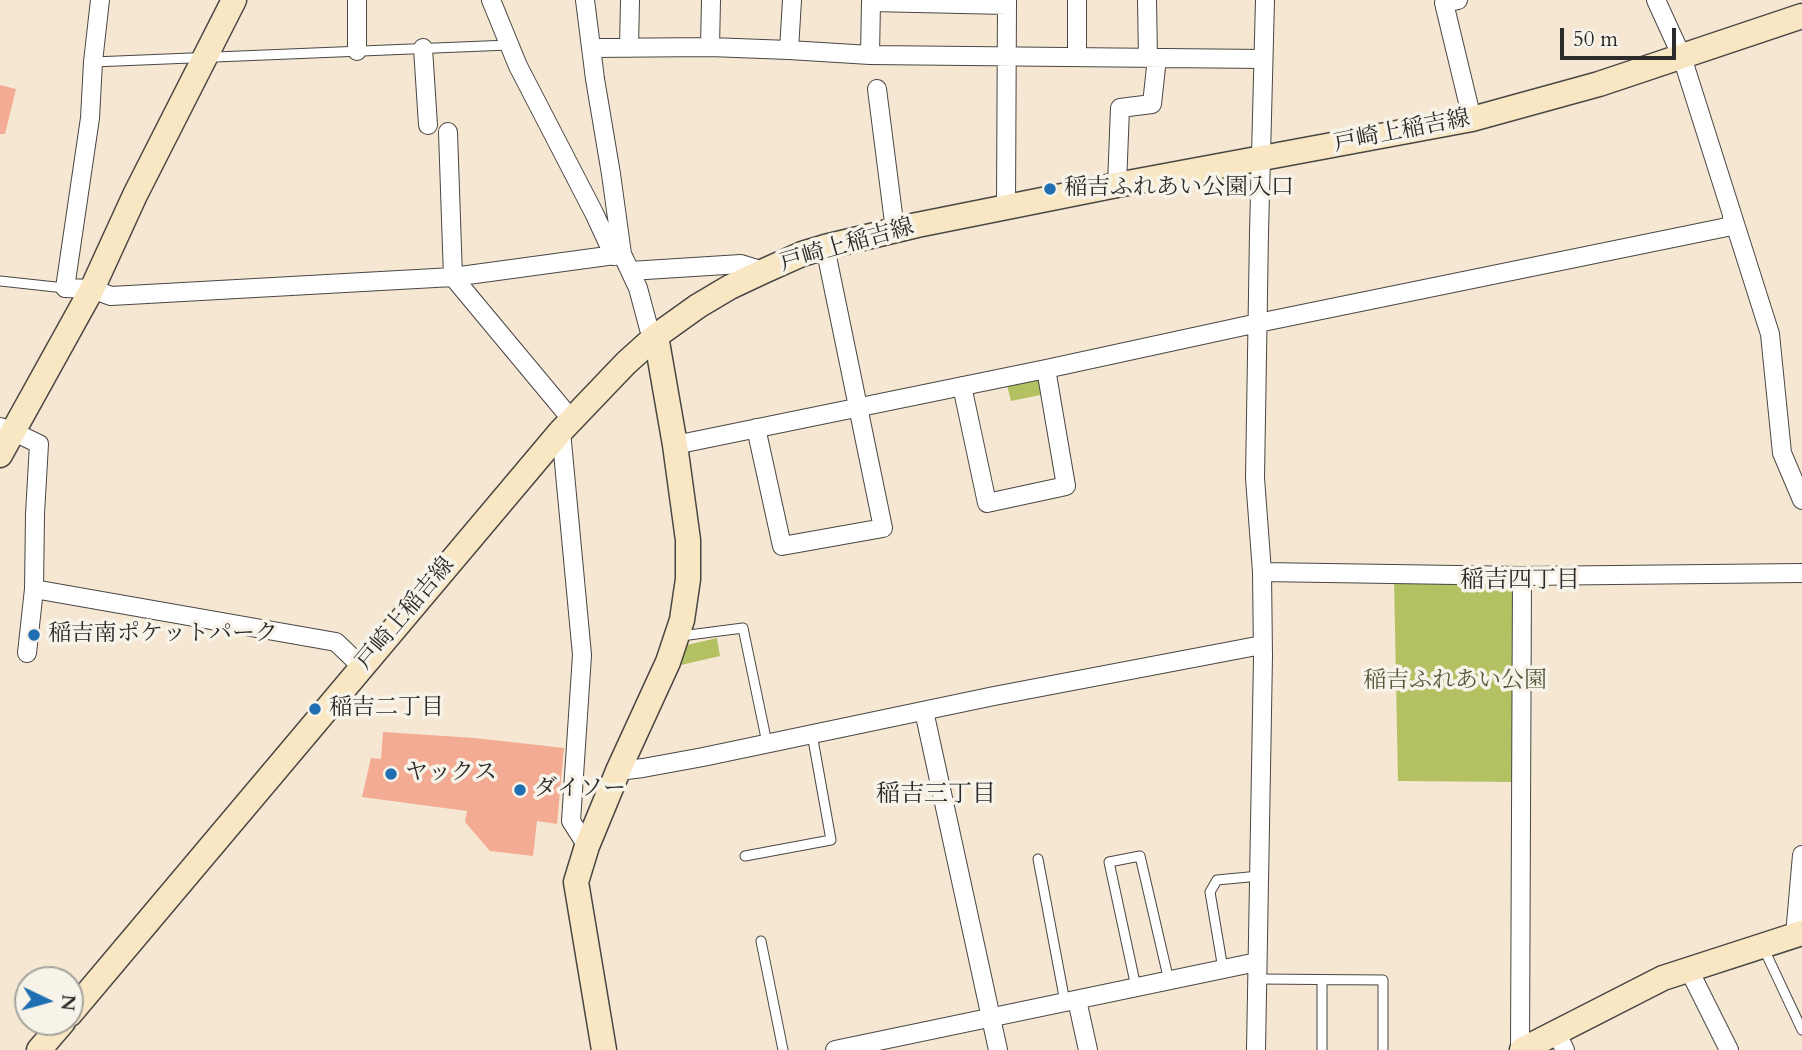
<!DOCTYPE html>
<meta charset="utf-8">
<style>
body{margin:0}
#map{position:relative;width:1802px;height:1050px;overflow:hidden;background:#f6e7d3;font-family:Cardo,serif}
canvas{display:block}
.north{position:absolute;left:14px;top:966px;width:70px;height:70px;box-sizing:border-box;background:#f7f3e8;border:2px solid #a5a39c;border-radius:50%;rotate:95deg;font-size:19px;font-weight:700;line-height:28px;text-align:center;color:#2b2b2b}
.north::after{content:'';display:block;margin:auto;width:24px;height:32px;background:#1f6fb2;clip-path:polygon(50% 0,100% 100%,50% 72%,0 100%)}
.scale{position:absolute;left:1560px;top:28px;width:116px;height:32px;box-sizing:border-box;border:4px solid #2b2b2b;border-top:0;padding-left:9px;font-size:21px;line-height:24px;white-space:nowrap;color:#2b2b2b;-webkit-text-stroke:5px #f7f3e8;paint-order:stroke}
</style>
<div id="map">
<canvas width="1802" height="1050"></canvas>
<div class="north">N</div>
<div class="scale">50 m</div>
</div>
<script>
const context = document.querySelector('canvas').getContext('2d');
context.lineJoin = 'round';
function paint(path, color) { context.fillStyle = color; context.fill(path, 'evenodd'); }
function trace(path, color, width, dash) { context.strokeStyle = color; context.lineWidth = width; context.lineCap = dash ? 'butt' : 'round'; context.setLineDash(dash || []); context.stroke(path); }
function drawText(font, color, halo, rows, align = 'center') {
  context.font = font + ' Cardo,"Noto Serif JP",serif'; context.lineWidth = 7; context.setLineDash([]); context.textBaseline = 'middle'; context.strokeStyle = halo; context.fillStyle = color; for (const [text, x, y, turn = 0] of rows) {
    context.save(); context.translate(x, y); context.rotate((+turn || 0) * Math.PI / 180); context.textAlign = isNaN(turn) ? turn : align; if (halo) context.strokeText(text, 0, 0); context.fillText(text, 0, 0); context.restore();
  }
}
paint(new Path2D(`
 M 1040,375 L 1045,394 L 1011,401 L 1006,381 Z
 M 1394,579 L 1516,582 L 1513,782 L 1398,781 Z
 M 717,638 L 720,656 L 668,668 L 674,648 Z`), '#b3c163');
paint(new Path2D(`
 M 0,85 L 16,89 L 5,134 L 0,134 Z
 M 383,732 L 475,738 L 564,748 L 557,824 L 537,821 L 533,856 L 490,851 L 465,822 L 467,811 L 362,797 L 371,758 L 381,759 Z`), '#f3ab93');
const lane = new Path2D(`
 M 93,62 L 509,45
 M 0,281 L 65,288
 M 681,636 L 743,628 L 767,743
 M 745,856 L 831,840 L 812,734
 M 1038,859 L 1065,1002
 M 761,941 L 783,1050
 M 1763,947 L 1802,1030
 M 1223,969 L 1210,892 L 1217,880 L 1259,876
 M 1257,979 L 1383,980 L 1383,1050
 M 1136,987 L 1109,862 L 1140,856 L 1169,981
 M 1322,1050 L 1322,980`);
const street = new Path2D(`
 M 100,0 L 93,62 L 90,118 L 65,288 L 92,289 L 111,296 L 453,277 L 622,254
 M 357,0 L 357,51
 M 491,0 L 518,66 L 594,213 L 614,256
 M 585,0 L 595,79 L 611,174 L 622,254 L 638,288 L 649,329 L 656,336
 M 1077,0 L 1077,57
 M 1147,0 L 1148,58
 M 1458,0 L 1444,3 L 1472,119
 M 1656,0 L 1682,57 L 1770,334 L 1782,453 L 1802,500
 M 710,47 L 711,0
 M 423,48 L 428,125
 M 592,48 L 710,47 L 789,50 L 870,55 L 1263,59
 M 629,48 L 630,0
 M 789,50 L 792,0
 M 870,55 L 871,2 L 1007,5
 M 877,89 L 895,230
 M 448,132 L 453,277 L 572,420
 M 1117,185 L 1120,108 L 1152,104 L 1157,58
 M 1006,207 L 1007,0
 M 630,271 L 741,264 L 764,271
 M 962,386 L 987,503 L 1066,486 L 1046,369
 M 0,427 L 14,432 L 39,444 L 35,514 L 34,589 L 27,653
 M 756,428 L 782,546 L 883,528 L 825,247
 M 561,431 L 582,655 L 571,821 L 587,846
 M 675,445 L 1046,369 L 1258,323 L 1732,226 L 1732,217
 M 1262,572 L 1522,576 L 1802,573
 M 34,589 L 336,642 L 362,667
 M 924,711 L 998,1050
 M 618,771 L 643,768 L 703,757 L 994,696 L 1262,645
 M 1795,935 L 1802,855
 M 1688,968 L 1729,1050
 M 1077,1000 L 1088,1050
 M 1556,1032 L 1565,1050
 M 835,1050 L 1257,962
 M 1256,1050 L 1263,656 L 1262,572 L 1255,478 L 1259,233 L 1265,0
 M 1520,1050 L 1522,576`);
const secondary = new Path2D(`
 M 0,455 L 92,289 L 135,195 L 234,0
 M 70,1014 L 561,431 L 626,363 L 656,336 L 698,306 L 730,287 L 764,271 L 802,254 L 825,247 L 917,225 L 1117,185 L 1472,119 L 1599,84 L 1802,16
 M 39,1050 L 63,1022
 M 604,1050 L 576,882 L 587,846 L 618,771 L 668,662 L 682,620 L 688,579 L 688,540 L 675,445 L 656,336
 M 1522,1050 L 1663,978 L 1802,933`);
trace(lane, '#494744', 11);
trace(street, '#494744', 20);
trace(secondary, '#494744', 27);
trace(lane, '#fff', 9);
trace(street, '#fff', 18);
trace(secondary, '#f9e7c3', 24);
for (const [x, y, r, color] of [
 [1050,189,7,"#1f6fb2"],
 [34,635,7,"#1f6fb2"],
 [315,709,7,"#1f6fb2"],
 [391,774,7,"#1f6fb2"],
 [520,790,7,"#1f6fb2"]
]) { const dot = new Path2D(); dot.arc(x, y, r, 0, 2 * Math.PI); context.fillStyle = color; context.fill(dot); trace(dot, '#f7f3e8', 2.5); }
drawText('23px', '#2b2b2b', '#f7f3e8', [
 ["戸崎上稲吉線",1402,132,-11],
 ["戸崎上稲吉線",847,246,-16],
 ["戸崎上稲吉線",406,614,-50]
]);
drawText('23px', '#2b2b2b', '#f7f3e8', [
 ["稲吉ふれあい公園入口",1064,189],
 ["稲吉南ポケットパーク",48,635],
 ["稲吉二丁目",329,709],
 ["ヤックス",405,774],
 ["ダイソー",534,790]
], 'left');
drawText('23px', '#54583c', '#f7f3e8', [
 ["稲吉ふれあい公園",1455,682]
]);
drawText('24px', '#2b2b2b', '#f7f3e8', [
 ["稲吉四丁目",1520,581],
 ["稲吉三丁目",936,795]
]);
</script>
